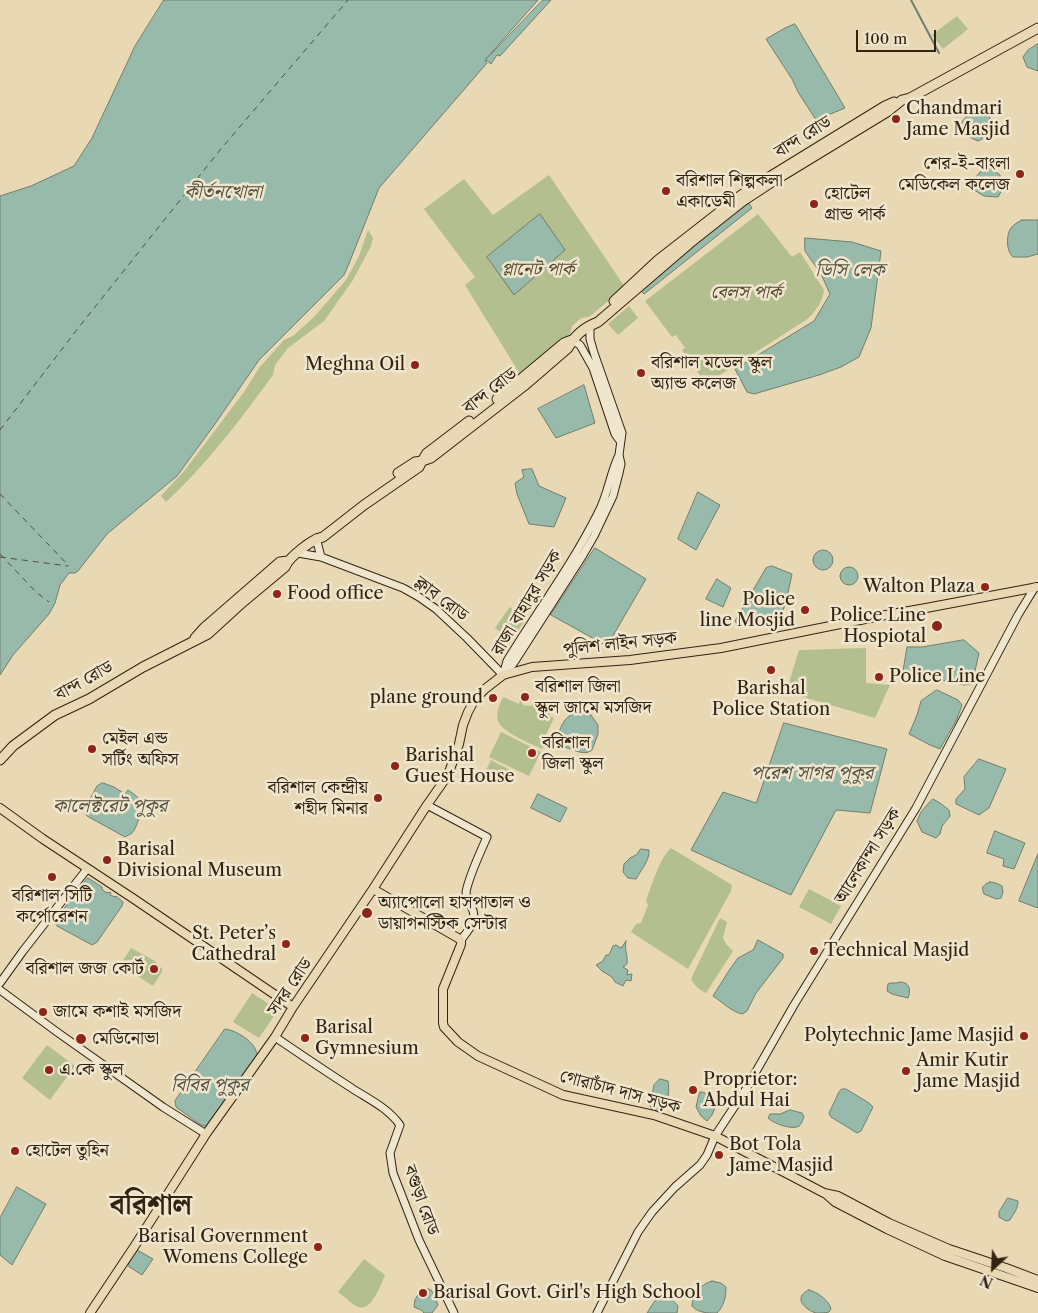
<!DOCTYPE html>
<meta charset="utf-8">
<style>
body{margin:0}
#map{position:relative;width:1038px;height:1313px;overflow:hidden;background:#e8d8b4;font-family:"Libre Caslon Text",serif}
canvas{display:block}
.north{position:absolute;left:968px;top:1243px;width:50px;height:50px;-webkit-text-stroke:4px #f0e6ce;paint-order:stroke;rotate:205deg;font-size:14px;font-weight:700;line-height:20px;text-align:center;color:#332313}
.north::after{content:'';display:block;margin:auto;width:18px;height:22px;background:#332313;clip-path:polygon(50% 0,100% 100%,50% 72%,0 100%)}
.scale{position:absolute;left:856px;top:30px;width:80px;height:22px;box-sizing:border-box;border:2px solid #332313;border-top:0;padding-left:6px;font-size:15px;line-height:18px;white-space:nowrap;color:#332313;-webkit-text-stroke:4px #f0e6ce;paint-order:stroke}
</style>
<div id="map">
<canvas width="1038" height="1313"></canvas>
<div class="north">N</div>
<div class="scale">100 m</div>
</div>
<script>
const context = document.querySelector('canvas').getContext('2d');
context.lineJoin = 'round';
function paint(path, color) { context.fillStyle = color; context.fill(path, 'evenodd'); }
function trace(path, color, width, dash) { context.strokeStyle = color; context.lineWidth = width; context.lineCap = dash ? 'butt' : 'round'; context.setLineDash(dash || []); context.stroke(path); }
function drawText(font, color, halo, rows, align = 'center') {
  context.font = font + ' "Libre Caslon Text","Noto Serif Bengali",serif'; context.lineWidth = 5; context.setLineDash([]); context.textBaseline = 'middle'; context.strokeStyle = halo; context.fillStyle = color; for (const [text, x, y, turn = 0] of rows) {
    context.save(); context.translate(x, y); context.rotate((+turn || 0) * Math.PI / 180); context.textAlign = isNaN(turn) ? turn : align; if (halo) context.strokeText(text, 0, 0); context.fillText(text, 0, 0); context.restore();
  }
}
paint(new Path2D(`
 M 957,16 L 968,29 L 943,49 L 932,35 Z
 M 549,175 L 625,287 L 589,317 L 581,318 L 572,326 L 570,334 L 533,366 L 520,374 L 465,285 L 475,277 L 424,209 L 464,179 L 493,215 Z
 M 758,214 L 792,257 L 800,252 L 824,290 C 823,301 815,313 806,320 L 706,384 L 682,350 L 685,348 L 676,335 L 672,337 L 645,301 Z
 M 368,230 L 373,238 L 371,246 L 353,280 L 324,321 L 288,348 L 275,365 L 273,375 C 240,420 207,464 166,502 L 161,496 L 185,470 L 244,392 L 259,368 L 284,340 L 293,336 L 314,317 L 346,280 L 359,256 Z
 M 629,306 L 638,318 L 618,335 L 608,324 Z
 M 510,607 L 526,619 L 511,640 L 495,628 Z
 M 866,648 L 866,683 L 890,685 L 875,718 L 786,692 L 799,650 Z
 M 503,697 L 519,704 L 520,700 L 523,701 L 522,704 L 526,706 L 527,705 L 531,706 L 533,703 L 551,711 L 549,716 L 554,718 L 542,743 L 544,745 L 542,749 C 530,743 503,733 498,721 C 495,713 500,704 503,697 Z
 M 501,732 L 541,752 L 529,776 L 489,757 Z
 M 491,760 L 510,770 L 510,772 L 506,783 L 485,772 Z
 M 671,848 L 732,885 L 731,891 L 688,969 L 631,932 L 636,924 L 641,923 L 648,905 L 646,901 C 651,887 660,857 671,848 Z
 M 809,889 L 841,906 L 831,924 L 799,907 Z
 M 720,918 L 727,922 L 723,938 L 726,944 L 733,951 L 706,993 C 699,990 695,986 691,979 Z
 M 131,948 L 155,961 L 162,969 L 162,972 L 153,986 L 120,965 Z
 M 252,993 L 278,1010 L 259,1038 L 233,1022 Z
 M 47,1045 L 75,1066 L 50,1100 L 22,1078 Z
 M 364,1259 L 385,1275 C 381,1284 372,1312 358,1307 C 353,1305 344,1296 338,1292 Z`), '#b3bf8f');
const water = new Path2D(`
 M 164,0 L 538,0 L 485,60 L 487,63 L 379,188 L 348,266 L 344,275 L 259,360 L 215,424 L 177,476 L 107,534 L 78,571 L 75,573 L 69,573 L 60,585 L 55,603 L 49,614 L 13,655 L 0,675 L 0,196 L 31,186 L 74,166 L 92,138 L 135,46 Z
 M 543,0 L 551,0 L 500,56 L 497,55 L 491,64 L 486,60 Z
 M 795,24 L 845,108 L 816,120 L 798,92 L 792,79 L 766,39 L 785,28 Z
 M 1038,44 L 1038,71 L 1027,67 L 1023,57 L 1028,50 Z
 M 980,108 L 990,117 C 990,125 984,131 982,139 L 978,141 C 951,130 959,119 980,108 Z
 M 989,168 L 993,170 L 1000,175 L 1002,190 L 998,197 L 984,196 L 974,190 C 974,178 977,171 989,168 Z
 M 748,202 L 752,208 L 644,294 L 640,290 Z
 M 540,214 L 565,250 L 514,295 L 487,257 Z
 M 1022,220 L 1038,220 L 1038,254 L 1027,257 L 1013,257 C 1006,251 1006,235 1011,228 C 1014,224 1018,222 1022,220 Z
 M 805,238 L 852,242 L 881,251 L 871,328 L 859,357 L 841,367 L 819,375 L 754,394 L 747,392 L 735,369 L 814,321 L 830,294 L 821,274 L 805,251 Z
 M 584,385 L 595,423 L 556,438 L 538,409 Z
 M 532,469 L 539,486 L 566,498 L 554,527 L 529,524 L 517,494 L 515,483 L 524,477 L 522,470 Z
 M 698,492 L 720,505 L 696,550 L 678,539 Z
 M 595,548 L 646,579 L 607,646 L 551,615 Z
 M813 560a10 10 0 1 1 20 0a10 10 0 1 1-20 0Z
 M 772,566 L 792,574 L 786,602 L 780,618 C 768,624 752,626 738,625 L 735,621 L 766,568 Z
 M840 576a9 9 0 1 1 18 0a9 9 0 1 1-18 0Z
 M 717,579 L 731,588 L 723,607 L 706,599 Z
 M 964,640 L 979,653 L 972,684 L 964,685 L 903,671 L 907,647 L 922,647 Z
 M 937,690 L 958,700 L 962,705 L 957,719 L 940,749 L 930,745 L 909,734 L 917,715 L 921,701 Z
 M 585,710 L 588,711 L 598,725 L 598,734 L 592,750 C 584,757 571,748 561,746 L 557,739 C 562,721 566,714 585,710 Z
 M 784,723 L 887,749 L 870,813 L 836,810 L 791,895 L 691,850 L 723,792 L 756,803 Z
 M 979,759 L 1006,769 L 989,808 L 979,815 L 956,804 L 956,799 L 965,789 L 964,777 Z
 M 103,783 L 114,787 L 125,794 L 128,790 C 132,793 138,796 140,801 C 143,808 137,828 132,833 C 129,835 128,835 125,837 L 87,816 L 85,813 L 84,810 L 97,786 L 100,784 Z
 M 538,794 L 567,808 L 560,822 L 531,808 Z
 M 933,799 L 940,803 L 949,810 L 950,816 L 942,826 L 940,834 L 936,838 L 922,832 L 917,821 L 921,812 Z
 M 995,831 L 1025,843 L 1014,869 L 1003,866 L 1004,859 L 987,853 Z
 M 641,849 L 649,850 C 650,860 641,870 636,879 L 628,878 L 623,872 L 624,864 L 630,858 L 636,855 Z
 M 1038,854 L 1038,908 L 1019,901 Z
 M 88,878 L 102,887 L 102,889 L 105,892 L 108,893 L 109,892 L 111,893 L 110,895 L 115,897 L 116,896 L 123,902 L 122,906 L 97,942 L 92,945 L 57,926 L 54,922 L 84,882 Z
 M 990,882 L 996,883 L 1002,886 L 1003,892 L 1001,898 L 996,899 L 984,894 C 981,887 983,885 990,882 Z
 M 758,940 L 783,954 L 783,958 L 756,993 L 747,1011 L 742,1014 C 732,1012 722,1002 713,996 L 730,969 L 738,958 L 753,950 Z
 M 626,941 C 624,950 628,954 627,964 L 623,967 L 628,970 L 627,975 L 632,974 L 631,981 L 626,980 L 623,986 L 615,982 L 612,977 L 602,971 L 596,965 L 603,961 L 606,955 L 609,955 L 613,946 L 616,945 L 621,948 Z
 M 901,982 C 910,983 911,990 908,998 L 892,994 L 887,991 L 888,984 L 890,983 L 896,983 Z
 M 225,1029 C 236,1030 256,1042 257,1055 L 209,1125 L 205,1126 L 201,1125 L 176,1107 L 175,1101 Z
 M 660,1079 L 668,1081 C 670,1090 668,1106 660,1112 L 653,1110 L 650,1106 L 654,1085 Z
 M 842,1089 L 846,1089 L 869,1103 L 873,1107 L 861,1131 L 857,1133 L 831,1117 L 829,1113 L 839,1092 Z
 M 700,1092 L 702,1092 L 714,1097 L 718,1101 L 712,1115 L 707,1121 L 701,1116 L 696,1107 L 699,1094 Z
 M 790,1110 L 802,1113 L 804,1117 C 802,1121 801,1127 796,1127 C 789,1129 773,1123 768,1118 L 770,1114 L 780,1114 Z
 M 17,1187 L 46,1204 L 12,1265 L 0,1255 L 0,1218 Z
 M 1008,1198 L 1018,1201 C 1018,1209 1014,1213 1010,1220 L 1006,1221 L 999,1217 L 999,1212 Z
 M 137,1250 L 153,1259 L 142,1275 L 128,1266 Z
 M 712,1281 L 721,1283 L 726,1287 C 726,1297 724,1306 717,1313 C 707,1313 698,1313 692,1306 C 692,1294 701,1284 712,1281 Z
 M 429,1289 L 432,1291 L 438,1305 L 432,1313 L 424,1313 L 421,1310 L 414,1307 L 415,1300 L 420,1291 Z
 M 809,1290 C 817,1292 829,1300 831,1309 L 829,1312 C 825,1313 821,1313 816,1313 C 805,1310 792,1297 809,1290 Z
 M 663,1296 C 670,1297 674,1301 678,1306 L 677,1313 L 647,1313 L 654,1302 Z`);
paint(water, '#98baaa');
trace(water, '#707e6e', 1);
trace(new Path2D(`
 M 911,0 L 939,53`), '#707e6e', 2);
trace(new Path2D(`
 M 0,430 L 79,327 L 220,150 L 348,0
 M 0,494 L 69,566
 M 0,554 L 36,592 L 49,602
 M 0,557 L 68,566`), '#515040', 1, [6, 5]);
const secondary = new Path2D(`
 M 572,340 L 580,345 L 593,368 L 615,434 L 620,441
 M 316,538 L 321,557
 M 298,553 L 321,557 L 403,588 L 419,597 L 436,609 L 467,638 L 503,675
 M 504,672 L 507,661 C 537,612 572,565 598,513 C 608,495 610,473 619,455
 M 503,675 L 513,664 L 583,555 L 594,536 L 613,496 L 619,473 L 621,464 L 619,455 L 622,433 L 594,353 L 590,339 L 590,326
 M 427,805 L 487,837 C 480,853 469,876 466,892 C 466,899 468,900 471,906 C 479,920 469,929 461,940
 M 0,983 L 23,951 L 87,869
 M 0,990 L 57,1032 L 163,1107 L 206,1134
 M 275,1037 C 300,1054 325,1071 350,1087 C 368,1099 387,1107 400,1125 L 390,1153 L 393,1173 L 419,1240 L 454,1313
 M 597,1313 L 638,1232 L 652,1212 L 675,1187 L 700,1165 L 707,1155 L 715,1136 L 746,1089 L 794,1005 L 916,808 L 1018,615 L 1035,587`);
const primary = new Path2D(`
 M 0,808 L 43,839 L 134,899 L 293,1007
 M 373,889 L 458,938 C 462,941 462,943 460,947 L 443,989 L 443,1023 L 444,1027 L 458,1042 L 478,1056 L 563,1095 L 654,1115 L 715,1136 L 824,1193 L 838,1196 L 889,1223 L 949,1249 L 1006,1268 L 1038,1280
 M 826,1194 L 835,1202 L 887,1229 L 945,1256 L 1038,1288
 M 90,1313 L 134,1247 L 206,1134 L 275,1037 L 293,1007 L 373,889 L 427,805 L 448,775 L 459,744 L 463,725 L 468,712 L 475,699 L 485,689 L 503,675 L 532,667 L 630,660 L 721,648 L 880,616 L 926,608 L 1038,587`);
const highway = new Path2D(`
 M 614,301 L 658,260 L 740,196 L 753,187 L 885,106 L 894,102
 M 497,399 L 564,343 L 572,340
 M 398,473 L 415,462 L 422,461 L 427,453 L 469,421
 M 195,638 L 204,628 L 280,562 L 288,561
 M 0,760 L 13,746 L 55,715 L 89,699 L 143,667 L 208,634 L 243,602 L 285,567 C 289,557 312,539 323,537 L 364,505 L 419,467 L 422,461 L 431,458 L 524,386 L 568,348 C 574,336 585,327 598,322 L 690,243 L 743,201 L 772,182 L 887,112 L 902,100 L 910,98 L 1038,28`);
trace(secondary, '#332313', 9);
trace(primary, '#332313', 10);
trace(highway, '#332313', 11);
trace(secondary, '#f0e6ce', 7);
trace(primary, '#e8d8b4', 8);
trace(highway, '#e8d8b4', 9);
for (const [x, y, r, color] of [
 [896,119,5,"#8f2418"],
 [1020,174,5,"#8f2418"],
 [666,191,5,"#8f2418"],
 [814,204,5,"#8f2418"],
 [415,365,5,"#8f2418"],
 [641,373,5,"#8f2418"],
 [985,587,5,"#8f2418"],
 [277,594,5,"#8f2418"],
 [805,610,5,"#8f2418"],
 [937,626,6,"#8f2418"],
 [771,670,5,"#8f2418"],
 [879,677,5,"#8f2418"],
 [525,697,5,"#8f2418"],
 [493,698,5,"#8f2418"],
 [92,749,5,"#8f2418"],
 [532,753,5,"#8f2418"],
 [395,766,5,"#8f2418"],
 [378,798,5,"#8f2418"],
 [107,860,5,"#8f2418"],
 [52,877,5,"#8f2418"],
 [367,913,6,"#8f2418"],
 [286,944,5,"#8f2418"],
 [814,951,5,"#8f2418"],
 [154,969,5,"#8f2418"],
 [43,1012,5,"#8f2418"],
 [1024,1036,5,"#8f2418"],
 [305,1038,5,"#8f2418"],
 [81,1039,6,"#8f2418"],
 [49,1070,5,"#8f2418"],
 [906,1071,5,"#8f2418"],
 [693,1090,5,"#8f2418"],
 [15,1151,5,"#8f2418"],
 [719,1155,5,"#8f2418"],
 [318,1247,5,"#8f2418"],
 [423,1293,5,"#8f2418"]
]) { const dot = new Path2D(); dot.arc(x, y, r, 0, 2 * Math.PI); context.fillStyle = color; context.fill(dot); trace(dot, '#f0e6ce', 2); }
drawText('18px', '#332313', '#f0e6ce', [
 ["Chandmari",906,109],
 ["Jame Masjid",906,130],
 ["শের-ই-বাংলা",1010,164,"right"],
 ["মেডিকেল কলেজ",1010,185,"right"],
 ["বরিশাল শিল্পকলা",676,181],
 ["একাডেমী",676,202],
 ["হোটেল",824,194],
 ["গ্রান্ড পার্ক",824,215],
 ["বরিশাল মডেল স্কুল",651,363],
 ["অ্যান্ড কলেজ",651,384],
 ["Meghna Oil",405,365,"right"],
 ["Walton Plaza",975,587,"right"],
 ["Food office",287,594],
 ["Police",795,600,"right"],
 ["line Mosjid",795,621,"right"],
 ["Police Line",926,616,"right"],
 ["Hospiotal",926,637,"right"],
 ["Police Line",889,677],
 ["বরিশাল জিলা",535,687],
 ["স্কুল জামে মসজিদ",535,708],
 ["Barishal",771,689,"center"],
 ["Police Station",771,710,"center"],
 ["plane ground",483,698,"right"],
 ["মেইল এন্ড",102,739],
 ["সর্টিং অফিস",102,760],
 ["বরিশাল",542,743],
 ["জিলা স্কুল",542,764],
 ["Barishal",405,756],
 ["Guest House",405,777],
 ["বরিশাল কেন্দ্রীয়",368,788,"right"],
 ["শহীদ মিনার",368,809,"right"],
 ["Barisal",117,850],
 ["Divisional Museum",117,871],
 ["বরিশাল সিটি",52,896,"center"],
 ["কর্পোরেশন",52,917,"center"],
 ["অ্যাপোলো হাসপাতাল ও",378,903],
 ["ডায়াগনস্টিক সেন্টার",378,924],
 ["St. Peter’s",276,934,"right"],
 ["Cathedral",276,955,"right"],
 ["Technical Masjid",824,951],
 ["বরিশাল জজ কোর্ট",144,969,"right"],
 ["জামে কশাই মসজিদ",53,1012],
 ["Barisal",315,1028],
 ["Gymnesium",315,1049],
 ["Polytechnic Jame Masjid",1014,1036,"right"],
 ["মেডিনোভা",92,1039],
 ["Amir Kutir",916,1061],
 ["Jame Masjid",916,1082],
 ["এ.কে স্কুল",59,1070],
 ["Proprietor:",703,1080],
 ["Abdul Hai",703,1101],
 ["Bot Tola",729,1145],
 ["Jame Masjid",729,1166],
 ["হোটেল তুহিন",25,1151],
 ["Barisal Government",308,1237,"right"],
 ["Womens College",308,1258,"right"],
 ["Barisal Govt. Girl's High School",433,1293]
], 'left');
drawText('18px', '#332313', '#f0e6ce', [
 ["বান্দ রোড",803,137,-32],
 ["বান্দ রোড",490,391,-38],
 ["ক্লাব রোড",441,599,37],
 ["রাজা বাহাদুর সড়ক",527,603,-59],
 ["পুলিশ লাইন সড়ক",620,644,-6],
 ["বান্দ রোড",84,681,-29],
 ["আলেকান্দা সড়ক",868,856,-58],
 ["সদর রোড",290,987,-56],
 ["গোরাচাঁদ দাস সড়ক",620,1092,15],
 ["বগুড়া রোড",421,1200,70]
]);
drawText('italic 18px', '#534a32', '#f0e6ce', [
 ["প্লানেট পার্ক",538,270],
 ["বেলস পার্ক",746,293]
]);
drawText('italic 19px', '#515040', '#f0e6ce', [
 ["কীর্তনখোলা",223,193],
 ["ডিসি লেক",850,271],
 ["পরেশ সাগর পুকুর",812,774],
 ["কালেক্টরেট পুকুর",110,807],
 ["বিবির পুকুর",210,1086]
]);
drawText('bold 28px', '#332313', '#f0e6ce', [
 ["বরিশাল",151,1206]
]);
</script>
